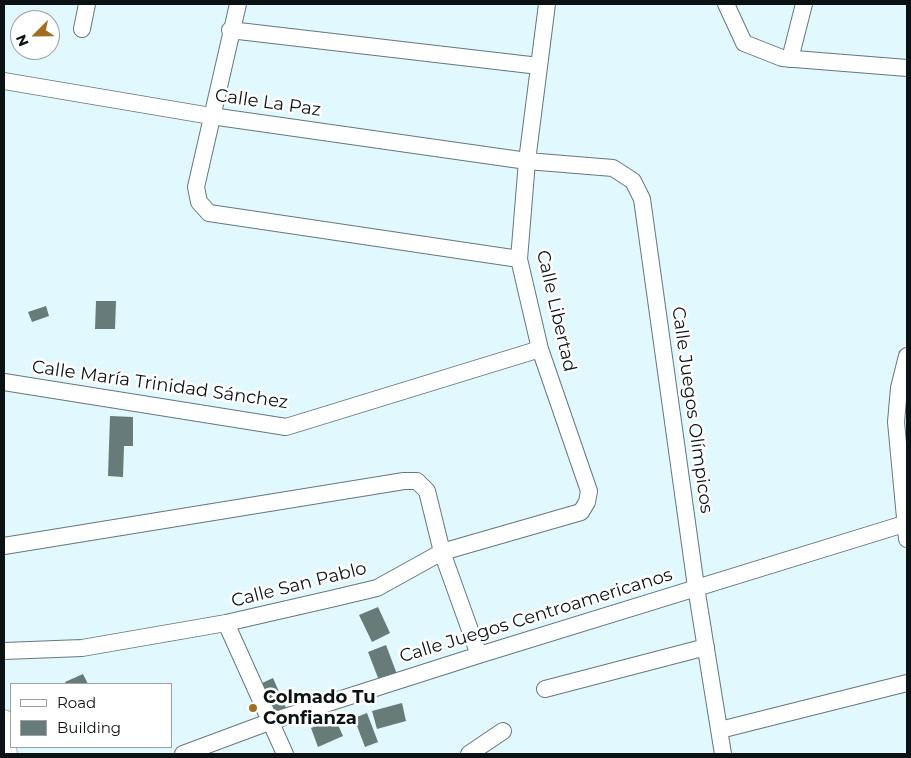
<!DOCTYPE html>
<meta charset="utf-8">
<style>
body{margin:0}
#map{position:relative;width:911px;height:758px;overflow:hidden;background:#e0f8fe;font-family:Montserrat,sans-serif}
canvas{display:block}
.frame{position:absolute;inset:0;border:5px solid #0a1214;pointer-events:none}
.legend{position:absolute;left:10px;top:683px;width:162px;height:65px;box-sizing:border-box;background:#fff;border:1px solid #9da0a1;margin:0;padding:6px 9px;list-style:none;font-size:15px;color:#0a1214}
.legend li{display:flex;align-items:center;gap:10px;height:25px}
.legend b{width:25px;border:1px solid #9da0a1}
.north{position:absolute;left:10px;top:10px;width:50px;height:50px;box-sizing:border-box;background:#fff;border:1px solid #9da0a1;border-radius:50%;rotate:247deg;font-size:14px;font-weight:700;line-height:20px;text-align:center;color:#0a1214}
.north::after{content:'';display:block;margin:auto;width:18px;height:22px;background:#9f6e23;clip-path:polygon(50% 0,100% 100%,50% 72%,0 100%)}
</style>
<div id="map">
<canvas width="911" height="758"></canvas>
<div class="frame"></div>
<ul class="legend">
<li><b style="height:6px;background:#fff"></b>Road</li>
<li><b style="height:14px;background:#677c79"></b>Building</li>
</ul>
<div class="north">N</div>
</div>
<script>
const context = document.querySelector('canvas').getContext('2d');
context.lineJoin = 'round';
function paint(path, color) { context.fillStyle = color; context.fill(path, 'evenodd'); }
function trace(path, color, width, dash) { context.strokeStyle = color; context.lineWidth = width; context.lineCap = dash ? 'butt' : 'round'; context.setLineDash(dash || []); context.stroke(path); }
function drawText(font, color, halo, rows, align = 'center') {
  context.font = font + ' Montserrat,sans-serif'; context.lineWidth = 5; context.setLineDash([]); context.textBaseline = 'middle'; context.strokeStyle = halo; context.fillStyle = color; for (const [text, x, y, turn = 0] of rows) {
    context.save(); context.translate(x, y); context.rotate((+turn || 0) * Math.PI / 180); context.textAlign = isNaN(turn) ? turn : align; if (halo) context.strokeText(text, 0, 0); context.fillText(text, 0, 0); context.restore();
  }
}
paint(new Path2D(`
 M 96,301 L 116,301 L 115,329 L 95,329 Z
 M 46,306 L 49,316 L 32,322 L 28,312 Z
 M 110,416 L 133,417 L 133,446 L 124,446 L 123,477 L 108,476 Z
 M 378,607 L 390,633 L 372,642 L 359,615 Z
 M 386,645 L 398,677 L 380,683 L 368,652 Z
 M 83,674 L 88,684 L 66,684 L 65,682 Z
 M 273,678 L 287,710 L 273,716 L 258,685 Z
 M 402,703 L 406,721 L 377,729 L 372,711 Z
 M 367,713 L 378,742 L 365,747 L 354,718 Z
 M 335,718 L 343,736 L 318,747 L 311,728 Z`), '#677c79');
const minor = new Path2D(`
 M 238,4 L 196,187 L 199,202 L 209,213 L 519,259
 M 726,4 L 744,43 L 782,58 L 907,68
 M 82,29 L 87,4
 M 230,30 L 539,66
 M 790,59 L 804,4
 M 4,81 L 211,116 L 527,161 L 613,168 L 633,181 L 642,199 L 696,587 L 723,754
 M 907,356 L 899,388 L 896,422 L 907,539
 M 4,382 L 286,427 L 540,349
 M 4,546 L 404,481 L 417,481 L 427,491 L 442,552 L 479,655
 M 226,623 L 285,754
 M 4,651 L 82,648 L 226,623 L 335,598 L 377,588 L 442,552 L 581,512 L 587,502 L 589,491 L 540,349 L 519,259 L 527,161 L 547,4
 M 545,689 L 706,647
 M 720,730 L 907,683
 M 183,754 L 269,722 L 479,655 L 904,524
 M 469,754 L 503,731`);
const tertiary = new Path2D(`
 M 4,720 L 7,754`);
trace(minor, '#64787d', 18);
trace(tertiary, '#64787d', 21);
trace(minor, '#fff', 16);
trace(tertiary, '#fff', 20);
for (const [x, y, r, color] of [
 [253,708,5,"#9f6e23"]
]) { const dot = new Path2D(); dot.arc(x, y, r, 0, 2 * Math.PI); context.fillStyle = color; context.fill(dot); trace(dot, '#fff', 2); }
drawText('18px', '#0a1214', '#fff', [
 ["Calle La Paz",268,103,8],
 ["Calle Libertad",556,311,77],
 ["Calle María Trinidad Sánchez",160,385,8],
 ["Calle Juegos Olímpicos",692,410,82],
 ["Calle San Pablo",299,585,-14],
 ["Calle Juegos Centroamericanos",536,616,-17]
]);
drawText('bold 18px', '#0a1214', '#fff', [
 ["Colmado Tu",263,698],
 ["Confianza",263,719]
], 'left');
</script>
